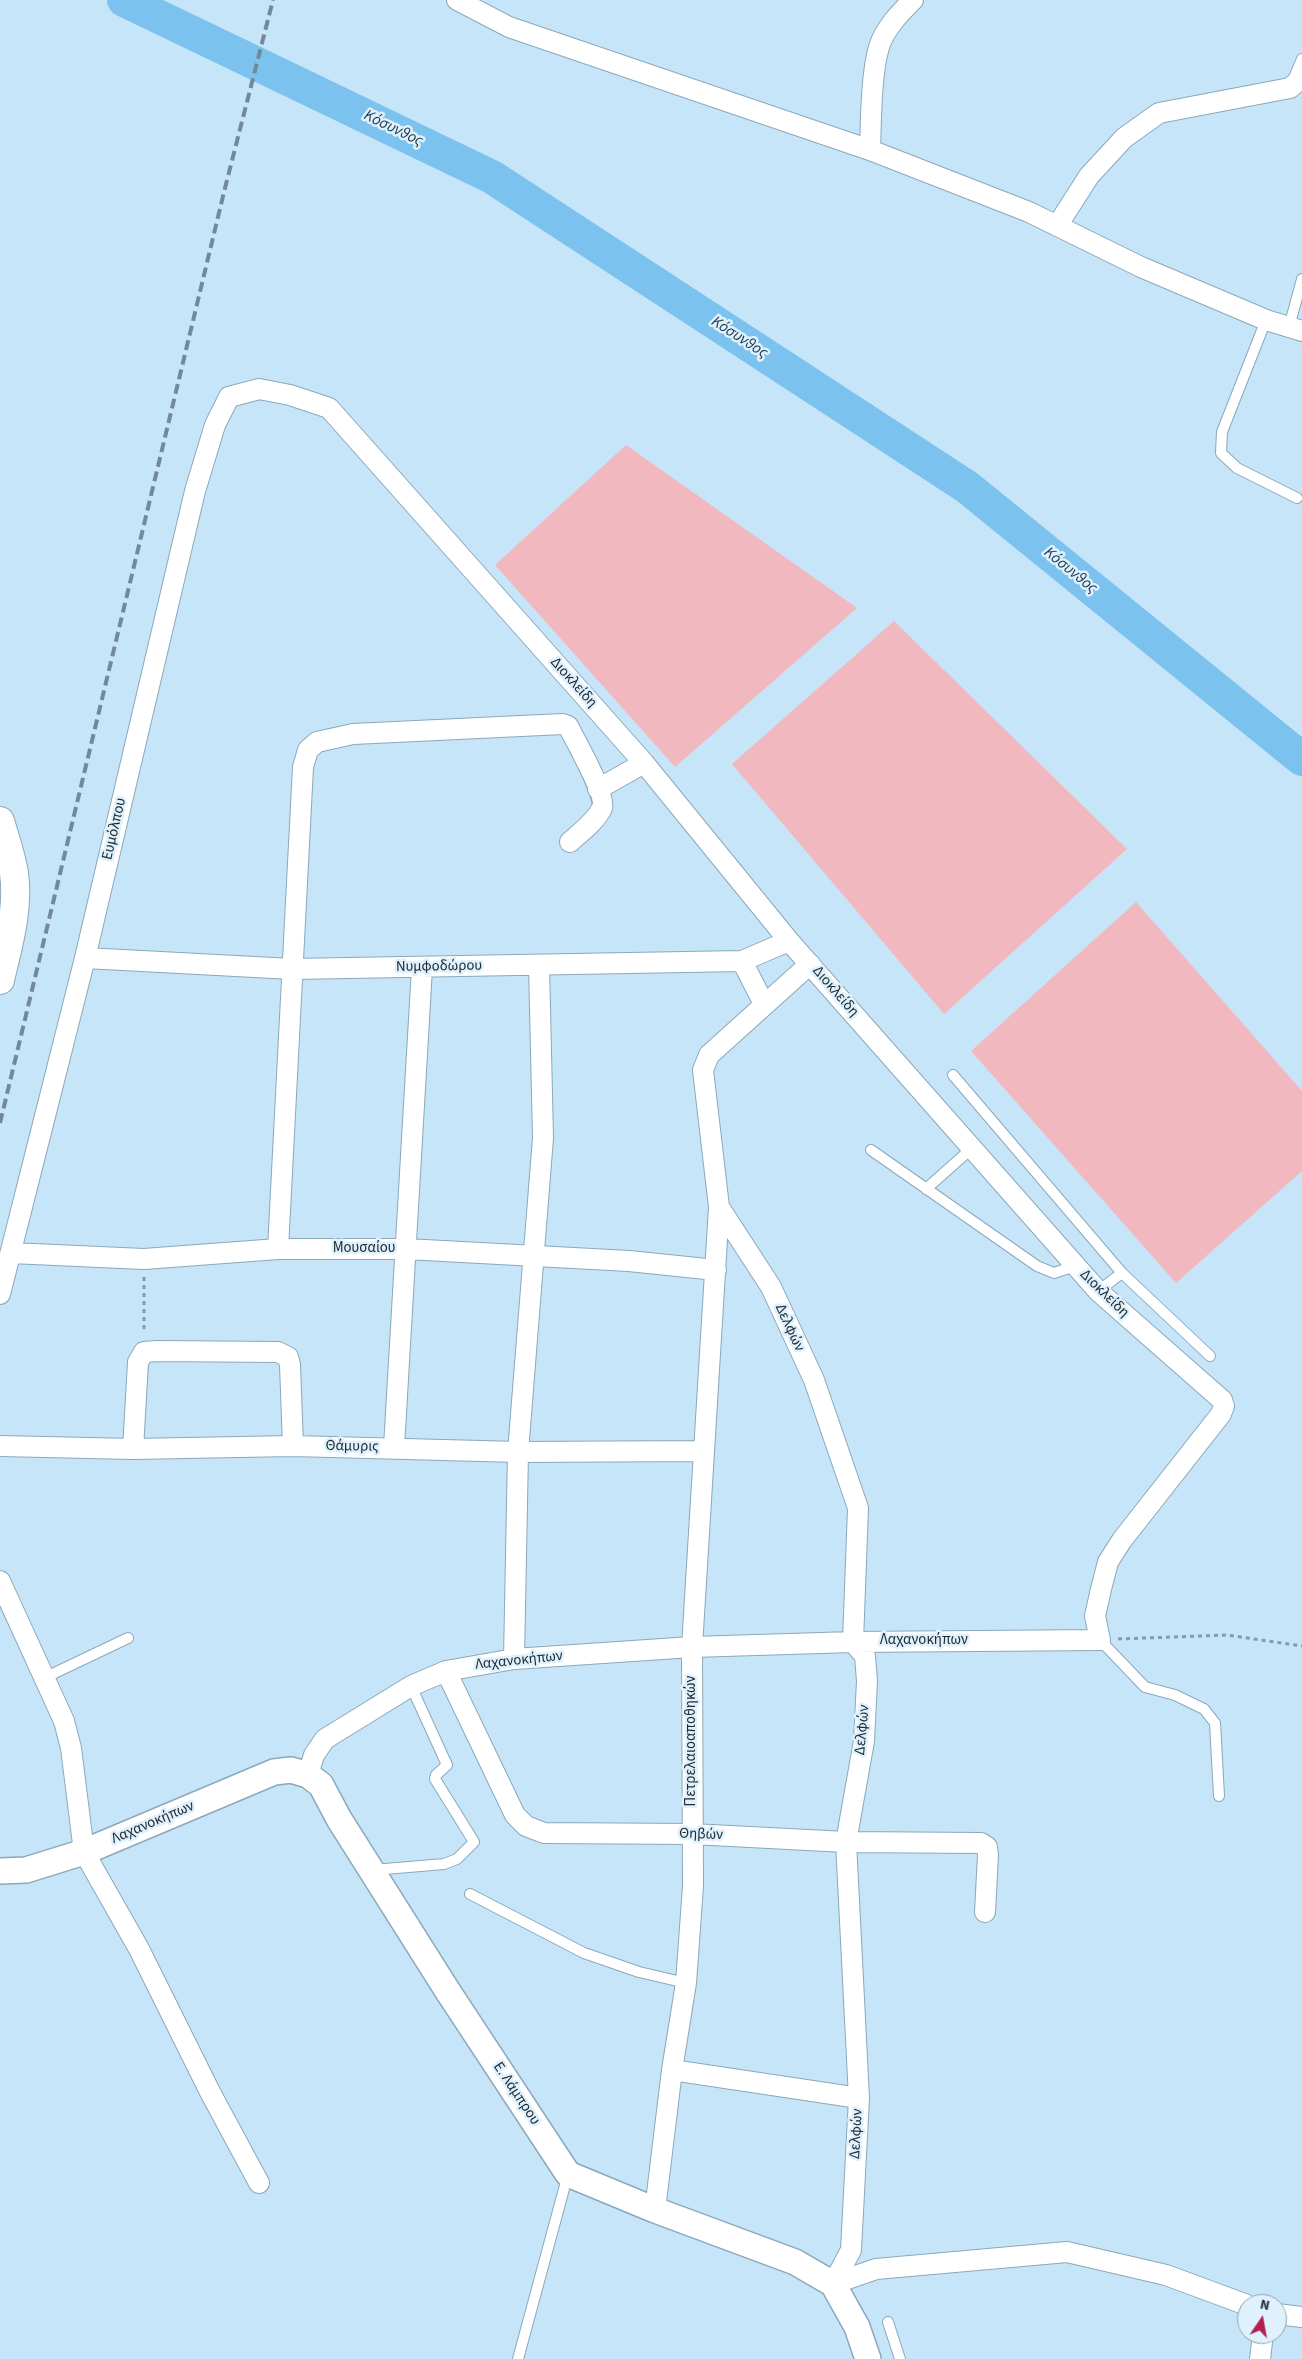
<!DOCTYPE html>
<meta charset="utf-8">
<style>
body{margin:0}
#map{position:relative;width:1302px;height:2359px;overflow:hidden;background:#c7e5f9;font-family:"Source Sans 3",sans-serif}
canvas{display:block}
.north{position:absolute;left:1237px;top:2294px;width:50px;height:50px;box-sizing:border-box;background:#dff1fd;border:1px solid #93a3ad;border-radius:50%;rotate:12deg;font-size:14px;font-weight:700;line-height:20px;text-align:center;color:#212d34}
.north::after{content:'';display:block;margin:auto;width:18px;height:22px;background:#b1204e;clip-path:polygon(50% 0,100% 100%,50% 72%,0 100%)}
</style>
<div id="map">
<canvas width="1302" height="2359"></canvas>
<div class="north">N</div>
</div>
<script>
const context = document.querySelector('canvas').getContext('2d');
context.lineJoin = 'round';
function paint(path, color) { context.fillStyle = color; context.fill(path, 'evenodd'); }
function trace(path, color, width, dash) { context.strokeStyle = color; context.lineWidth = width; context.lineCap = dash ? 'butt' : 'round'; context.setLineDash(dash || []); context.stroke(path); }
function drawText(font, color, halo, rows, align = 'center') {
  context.font = font + ' "Source Sans 3",sans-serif'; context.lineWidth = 5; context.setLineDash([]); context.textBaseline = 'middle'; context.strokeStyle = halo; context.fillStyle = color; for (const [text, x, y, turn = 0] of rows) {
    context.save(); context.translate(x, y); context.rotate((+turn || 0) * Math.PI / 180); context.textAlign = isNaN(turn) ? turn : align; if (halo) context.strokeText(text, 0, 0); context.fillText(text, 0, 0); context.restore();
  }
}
paint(new Path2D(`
 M 626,445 L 857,608 L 675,767 L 495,565 Z
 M 894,621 L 1127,849 L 944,1014 L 732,764 Z
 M 1136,902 L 1302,1091 L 1302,1171 L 1176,1283 L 971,1051 Z`), '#f2b8c0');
trace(new Path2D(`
 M 124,0 L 492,177 L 967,487 L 1302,759`), '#7bc2ee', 34);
const service = new Path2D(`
 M 1293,80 L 1302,59
 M 1266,320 L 1222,432 L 1221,453 L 1237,468 L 1297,498
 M 1289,327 L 1302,279
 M 953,1075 L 1122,1273 L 1210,1356
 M 871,1150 L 1037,1266 L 1054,1273 L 1075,1266
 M 926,1189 L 972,1148
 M 1098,1291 L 1122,1273
 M 1100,1640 L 1145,1687 L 1175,1695 L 1204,1709 L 1215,1723 L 1219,1796
 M 44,1678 L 128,1638
 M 373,1870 L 444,1864 L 457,1859 L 474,1842 L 435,1779 L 436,1775 L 447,1765 L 411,1686
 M 470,1894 L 584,1953 L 639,1972 L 686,1983
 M 888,2322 L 900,2359
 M 518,2359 L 568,2174`);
const minor = new Path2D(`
 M 457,0 L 509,27 L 870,150 L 1029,212 L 1141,267 L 1266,320 L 1302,331
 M 870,150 C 871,121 871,74 879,47 C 885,28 900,13 913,0
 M 1057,226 L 1089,176 L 1124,138 L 1159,113 L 1290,88 L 1302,78
 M 598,789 L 644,763
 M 85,958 L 292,969 L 742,961 L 789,941
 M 742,961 L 764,1004
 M 719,1207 L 771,1287 L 814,1380 L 858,1508 L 853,1642 L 865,1656 L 867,1681 L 864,1741 L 846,1842 L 859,2098 L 851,2250 L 833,2284
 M 278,1249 L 303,767 L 308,750 L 317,742 L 353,734 L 563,724 L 568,726 C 575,740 607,796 602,808 C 596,821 580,833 570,842
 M 11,1253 L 144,1259 L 278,1249 L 406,1249 L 629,1261 L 716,1270
 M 0,1294 L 85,958 L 195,491 L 215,425 L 229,397 L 259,389 L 290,395 L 329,408 L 644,763 L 789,941 L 1098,1291 L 1222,1400 L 1224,1406 L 1221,1414 L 1122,1540 L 1108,1562 L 1101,1589 L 1095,1616 L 1100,1640 L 853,1642 L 692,1647 L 514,1659 L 446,1671 L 411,1686 L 325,1739 L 314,1755 L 308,1775
 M 0,1446 L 133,1449 L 293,1446 L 518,1452 L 704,1451
 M 394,1447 L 422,968
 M 133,1449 L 138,1362 L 144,1352 L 157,1351 L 278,1352 L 288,1357 L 290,1365 L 293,1446
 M 0,1581 L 64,1721 L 71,1748 L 84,1852 L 139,1949 L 210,2092 L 259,2183
 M 514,1659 L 518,1452 L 543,1138 L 539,965
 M 446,1671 L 515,1815 L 526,1826 L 544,1833 L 692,1834 L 846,1842 L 981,1843 L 987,1847 L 988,1855 L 985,1912
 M 672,2070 L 859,2098
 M 655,2210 L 672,2070 L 686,1983 L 693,1886 L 692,1647 L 719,1207 L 703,1070 L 709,1055 L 810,964
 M 833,2284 L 876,2269 L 1067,2252 L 1166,2275 L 1247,2305
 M 1277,2314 L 1302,2317
 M 1260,2359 L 1263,2334`);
const tertiary = new Path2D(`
 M 0,1871 L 26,1870 L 84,1852 L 274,1772 L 291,1770 L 308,1775 L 321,1785 L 339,1819 L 447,1990 L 568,2174 L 655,2210 L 795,2262 L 833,2284 L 857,2327 L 868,2359`);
const secondary = new Path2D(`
 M 0,821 C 5,838 11,855 14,873 C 19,909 8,946 0,980`);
trace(service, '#8ba8bb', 12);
trace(minor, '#8ba8bb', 22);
trace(tertiary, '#8ba8bb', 28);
trace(secondary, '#8ba8bb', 30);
trace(new Path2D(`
 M 144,1277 L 144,1333
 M 1118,1639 L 1227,1635 L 1302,1646`), '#849aa9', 3, [4, 4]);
trace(service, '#fff', 10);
trace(minor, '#fff', 20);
trace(tertiary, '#fff', 25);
trace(secondary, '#fff', 28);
trace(new Path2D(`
 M 0,1123 L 224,192 L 273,0`), '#748997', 4, [10, 5]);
drawText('15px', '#212d34', '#dff1fd', [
 ["Διοκλείδη",573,683,48],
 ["Ευμόλπου",115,829,-77],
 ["Νυμφοδώρου",439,967,-1],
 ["Διοκλείδη",835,992,49],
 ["Μουσαίου",364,1249],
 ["Διοκλείδη",1104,1294,44],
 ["Δελφών",789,1328,65],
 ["Θάμυρις",352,1447,1],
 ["Λαχανοκήπων",924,1641],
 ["Λαχανοκήπων",519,1661,-6],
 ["Δελφών",863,1730,-85],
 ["Πετρελαιοαποθηκών",692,1741,-90],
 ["Λαχανοκήπων",153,1823,-23],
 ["Θηβών",701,1835,2],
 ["Ε. Λάμπρου",516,2094,56],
 ["Δελφών",857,2134,-87]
]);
drawText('italic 16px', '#1a394c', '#dff1fd', [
 ["Κόσυνθος",393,129,26],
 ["Κόσυνθος",739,338,33],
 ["Κόσυνθος",1070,571,39]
]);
</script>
